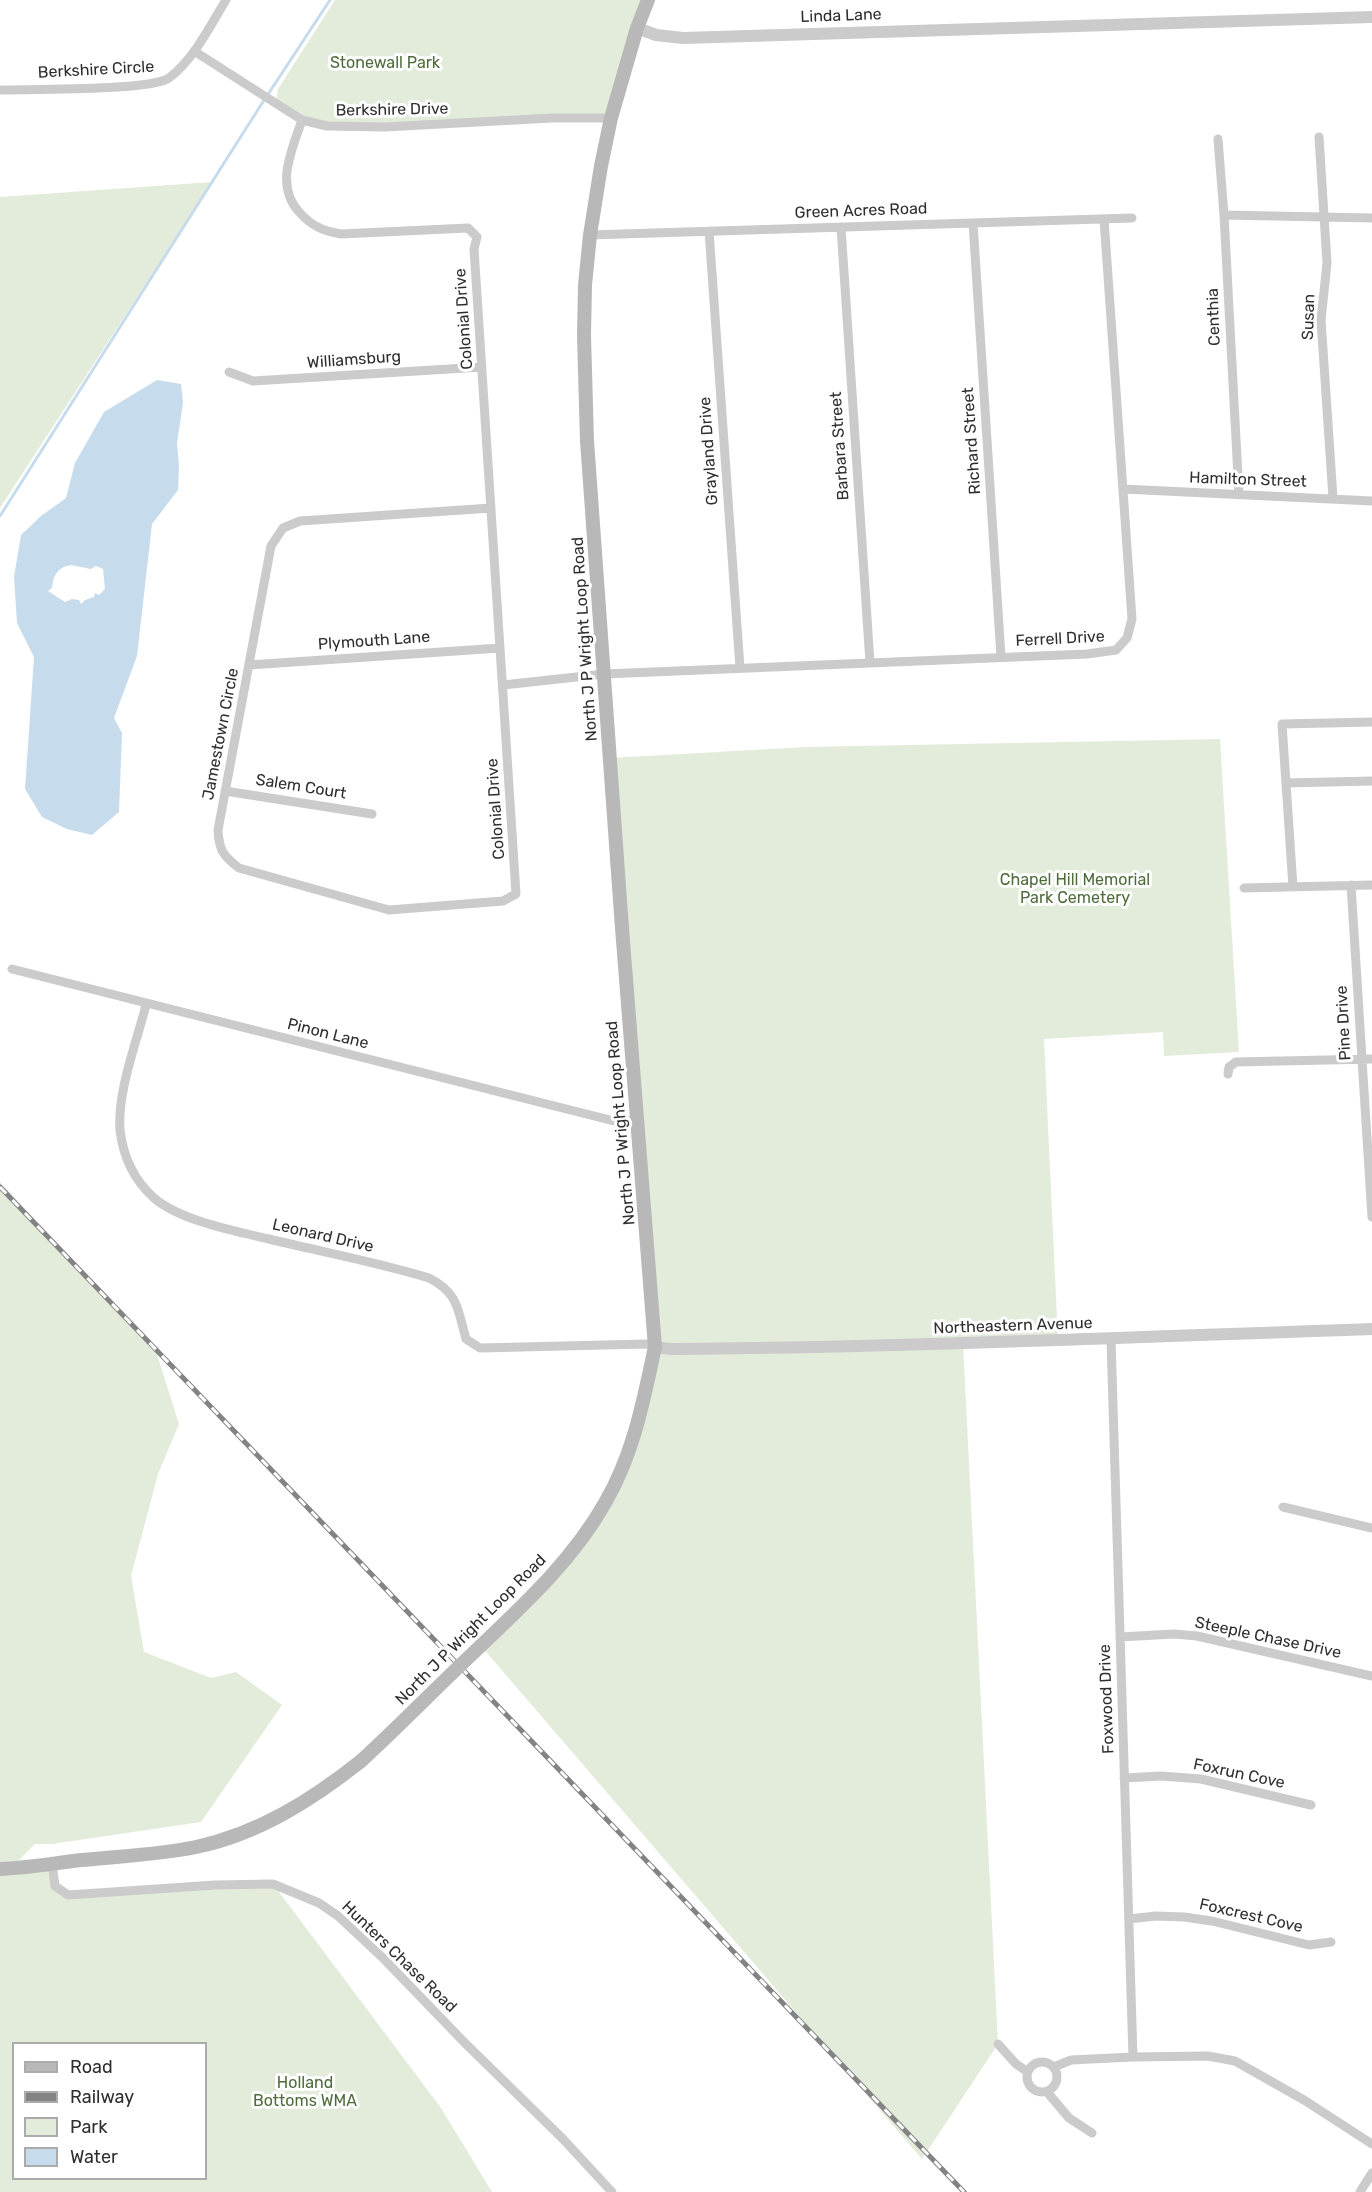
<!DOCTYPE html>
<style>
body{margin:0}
#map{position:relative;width:1372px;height:2192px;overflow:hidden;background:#fff;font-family:Rubik,sans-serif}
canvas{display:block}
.legend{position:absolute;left:12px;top:2042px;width:195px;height:138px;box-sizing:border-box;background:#fff;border:2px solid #ababab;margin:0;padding:8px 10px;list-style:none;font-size:18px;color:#2e2e2e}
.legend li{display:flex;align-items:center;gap:12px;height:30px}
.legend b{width:30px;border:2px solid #ababab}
</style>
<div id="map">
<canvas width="1372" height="2192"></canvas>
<ul class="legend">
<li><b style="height:8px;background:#b8b8b8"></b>Road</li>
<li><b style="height:8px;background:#838383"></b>Railway</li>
<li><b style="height:16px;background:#e3ecdb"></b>Park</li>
<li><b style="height:16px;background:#c6dced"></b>Water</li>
</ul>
</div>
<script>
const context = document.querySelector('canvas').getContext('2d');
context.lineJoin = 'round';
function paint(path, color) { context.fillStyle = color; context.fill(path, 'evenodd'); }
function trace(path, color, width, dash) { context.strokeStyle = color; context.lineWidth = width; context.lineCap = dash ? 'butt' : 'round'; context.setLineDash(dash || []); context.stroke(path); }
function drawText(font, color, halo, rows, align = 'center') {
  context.font = font + ' Rubik,sans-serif'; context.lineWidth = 6; context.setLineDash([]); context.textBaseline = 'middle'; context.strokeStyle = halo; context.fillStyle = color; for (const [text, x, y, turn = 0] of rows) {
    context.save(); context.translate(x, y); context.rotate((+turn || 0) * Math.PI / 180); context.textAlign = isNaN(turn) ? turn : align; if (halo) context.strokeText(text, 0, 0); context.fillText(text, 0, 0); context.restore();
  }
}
paint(new Path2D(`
 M 335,0 L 648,0 L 611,118 L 385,127 L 302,120 L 276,104 L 278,89 Z
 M 212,182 L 0,508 L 0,197 Z
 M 1220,739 L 1239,1052 L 1164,1056 L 1163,1032 L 1044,1039 L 1058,1341 L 963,1343 L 998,2044 L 922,2159 L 481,1646 L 546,1582 L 606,1502 L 650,1370 L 610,758 L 806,747 Z
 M 0,1182 L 156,1351 L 179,1424 L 158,1474 L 131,1576 L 144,1652 L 211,1678 L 236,1672 L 282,1705 L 201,1822 L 52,1844 L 35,1844 L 11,1868 L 51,1866 L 55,1886 L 68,1895 L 273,1884 L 441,2108 L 492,2192 L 0,2192 ZM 14,2044 L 206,2044 L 206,2178 L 14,2178 Z`), '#e3ecdb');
paint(new Path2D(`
 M 157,380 L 181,384 L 183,403 L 177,443 L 179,467 L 178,490 L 152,524 L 137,656 L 114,718 L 122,733 L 119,812 L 92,835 L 67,829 L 42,817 L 25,789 L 34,657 L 17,623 L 14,577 L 21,535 L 41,516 L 66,498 L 75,463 L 104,412 ZM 71,565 L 91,569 L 96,566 L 103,569 L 105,589 L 99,595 L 95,593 L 94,597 L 85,600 L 81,604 L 79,600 L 72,599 L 65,602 L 48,591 L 52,588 C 53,575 58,567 71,565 Z`), '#c6dced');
trace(new Path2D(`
 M 0,516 L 259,108 L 330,0`), '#c6dced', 3);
trace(new Path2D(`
 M 194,51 L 302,120 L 327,126 L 385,127 L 552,118 L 611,118
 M 0,90 C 31,89 150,91 169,78 C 194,59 210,26 226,0
 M 302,120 C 292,150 274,186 300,213 C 312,226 323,231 341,234 L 468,228 L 477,237 L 474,249 L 516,894 L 503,901 L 389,910 L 239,868 C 223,856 219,850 218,830 L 271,546 L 283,528 L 300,521 L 491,508
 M 1319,137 L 1327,263 L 1321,320 L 1333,498
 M 1218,139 L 1224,215 L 1239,495
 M 1224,215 L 1372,218
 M 973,223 L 1001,657
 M 841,227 L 870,663
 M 709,231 L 740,668
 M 590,235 L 1132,218
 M 229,372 L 253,381 L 482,367
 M 1123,489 L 1372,501
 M 249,665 L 500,648
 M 503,685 L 604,674 L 1087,654 L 1116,650 L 1127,638 L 1132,619 L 1104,219
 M 1286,783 L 1372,781
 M 225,791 L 372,814
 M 1351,885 L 1372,1217
 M 1293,887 L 1282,724 L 1372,722
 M 1244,888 L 1372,885
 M 12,969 L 614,1121 L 637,1121
 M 146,1005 C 137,1041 117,1092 120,1130 C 123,1156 134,1180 154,1198 C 181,1221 235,1231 269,1239 C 322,1252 377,1262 429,1278 C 459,1293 458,1311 466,1339 L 480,1348 L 647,1344 L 655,1347
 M 1228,1074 L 1229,1067 L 1236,1062 L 1372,1059
 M 1111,1340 L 1133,2057
 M 1283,1507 L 1372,1528
 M 1120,1637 L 1174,1634 L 1197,1636 L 1372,1676
 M 1124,1778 L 1161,1776 L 1201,1779 L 1311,1805
 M 52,1863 L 55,1886 L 68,1895 L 215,1885 L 273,1884 L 319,1903 L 338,1916 L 384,1959 L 467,2045 L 563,2139 L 612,2192
 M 1129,1919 L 1156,1916 L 1184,1917 L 1212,1921 L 1309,1945 L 1331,1942
 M 998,2044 L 1016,2064 L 1028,2072
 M1027 2077a15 15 0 1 1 30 0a15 15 0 1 1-30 0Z
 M 1054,2067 L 1071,2060 L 1133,2057 L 1208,2056 L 1235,2061 L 1304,2100 L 1372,2144
 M 1047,2092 L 1069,2118 L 1092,2133
 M 1360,2192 L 1372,2173`), '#cbcbcb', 9);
trace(new Path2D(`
 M 637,28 L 656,35 L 683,38 L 1372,17
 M 655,1347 L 671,1349 C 905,1347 1138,1337 1372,1329`), '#cbcbcb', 12);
trace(new Path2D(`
 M 648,0 L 637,28 L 611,118 L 601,166 L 590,235 L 585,285 L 584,335 L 587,441 L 622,928 L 655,1347
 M 0,1869 C 27,1868 55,1863 82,1860 C 120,1856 158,1855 196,1847 C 258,1834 312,1800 361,1761`), '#b8b8b8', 14);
const rail = new Path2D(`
 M 0,1187 L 964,2192`);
trace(rail, '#838383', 5);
trace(rail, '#fff', 3, [9]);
trace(new Path2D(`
 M 361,1761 C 398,1727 433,1691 470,1656 C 519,1609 571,1563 605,1503 C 634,1453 643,1402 655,1347`), '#b8b8b8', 14);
drawText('16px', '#2e2e2e', '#fff', [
 ["Linda Lane",841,16,-2],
 ["Berkshire Circle",96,70,-3],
 ["Berkshire Drive",392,110,-1],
 ["Green Acres Road",861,211,-2],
 ["Centhia",1214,317,-92],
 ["Susan",1309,317,-88],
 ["Colonial Drive",464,319,-94],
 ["Williamsburg",354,360,-4],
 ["Richard Street",972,441,-94],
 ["Barbara Street",840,446,-94],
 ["Grayland Drive",709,451,-94],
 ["Hamilton Street",1248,480,2],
 ["North J P Wright Loop Road",585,639,-94],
 ["Ferrell Drive",1060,639,-3],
 ["Plymouth Lane",374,641,-4],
 ["Jamestown Circle",221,734,-79],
 ["Salem Court",301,787,9],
 ["Colonial Drive",496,809,-94],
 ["Pine Drive",1344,1023,-93],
 ["Pinon Lane",328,1034,14],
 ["North J P Wright Loop Road",621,1123,-95],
 ["Leonard Drive",323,1236,13],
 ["Northeastern Avenue",1013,1326,-2],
 ["North J P Wright Loop Road",471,1630,-45],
 ["Steeple Chase Drive",1268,1638,12],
 ["Foxwood Drive",1107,1699,-92],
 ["Foxrun Cove",1239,1774,12],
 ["Foxcrest Cove",1251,1916,13],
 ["Hunters Chase Road",399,1957,44]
]);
drawText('16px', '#4e6b3a', '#fff', [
 ["Stonewall Park",385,63],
 ["Chapel Hill Memorial",1075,880],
 ["Park Cemetery",1075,898],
 ["Holland",305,2083],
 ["Bottoms WMA",305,2101]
]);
</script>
